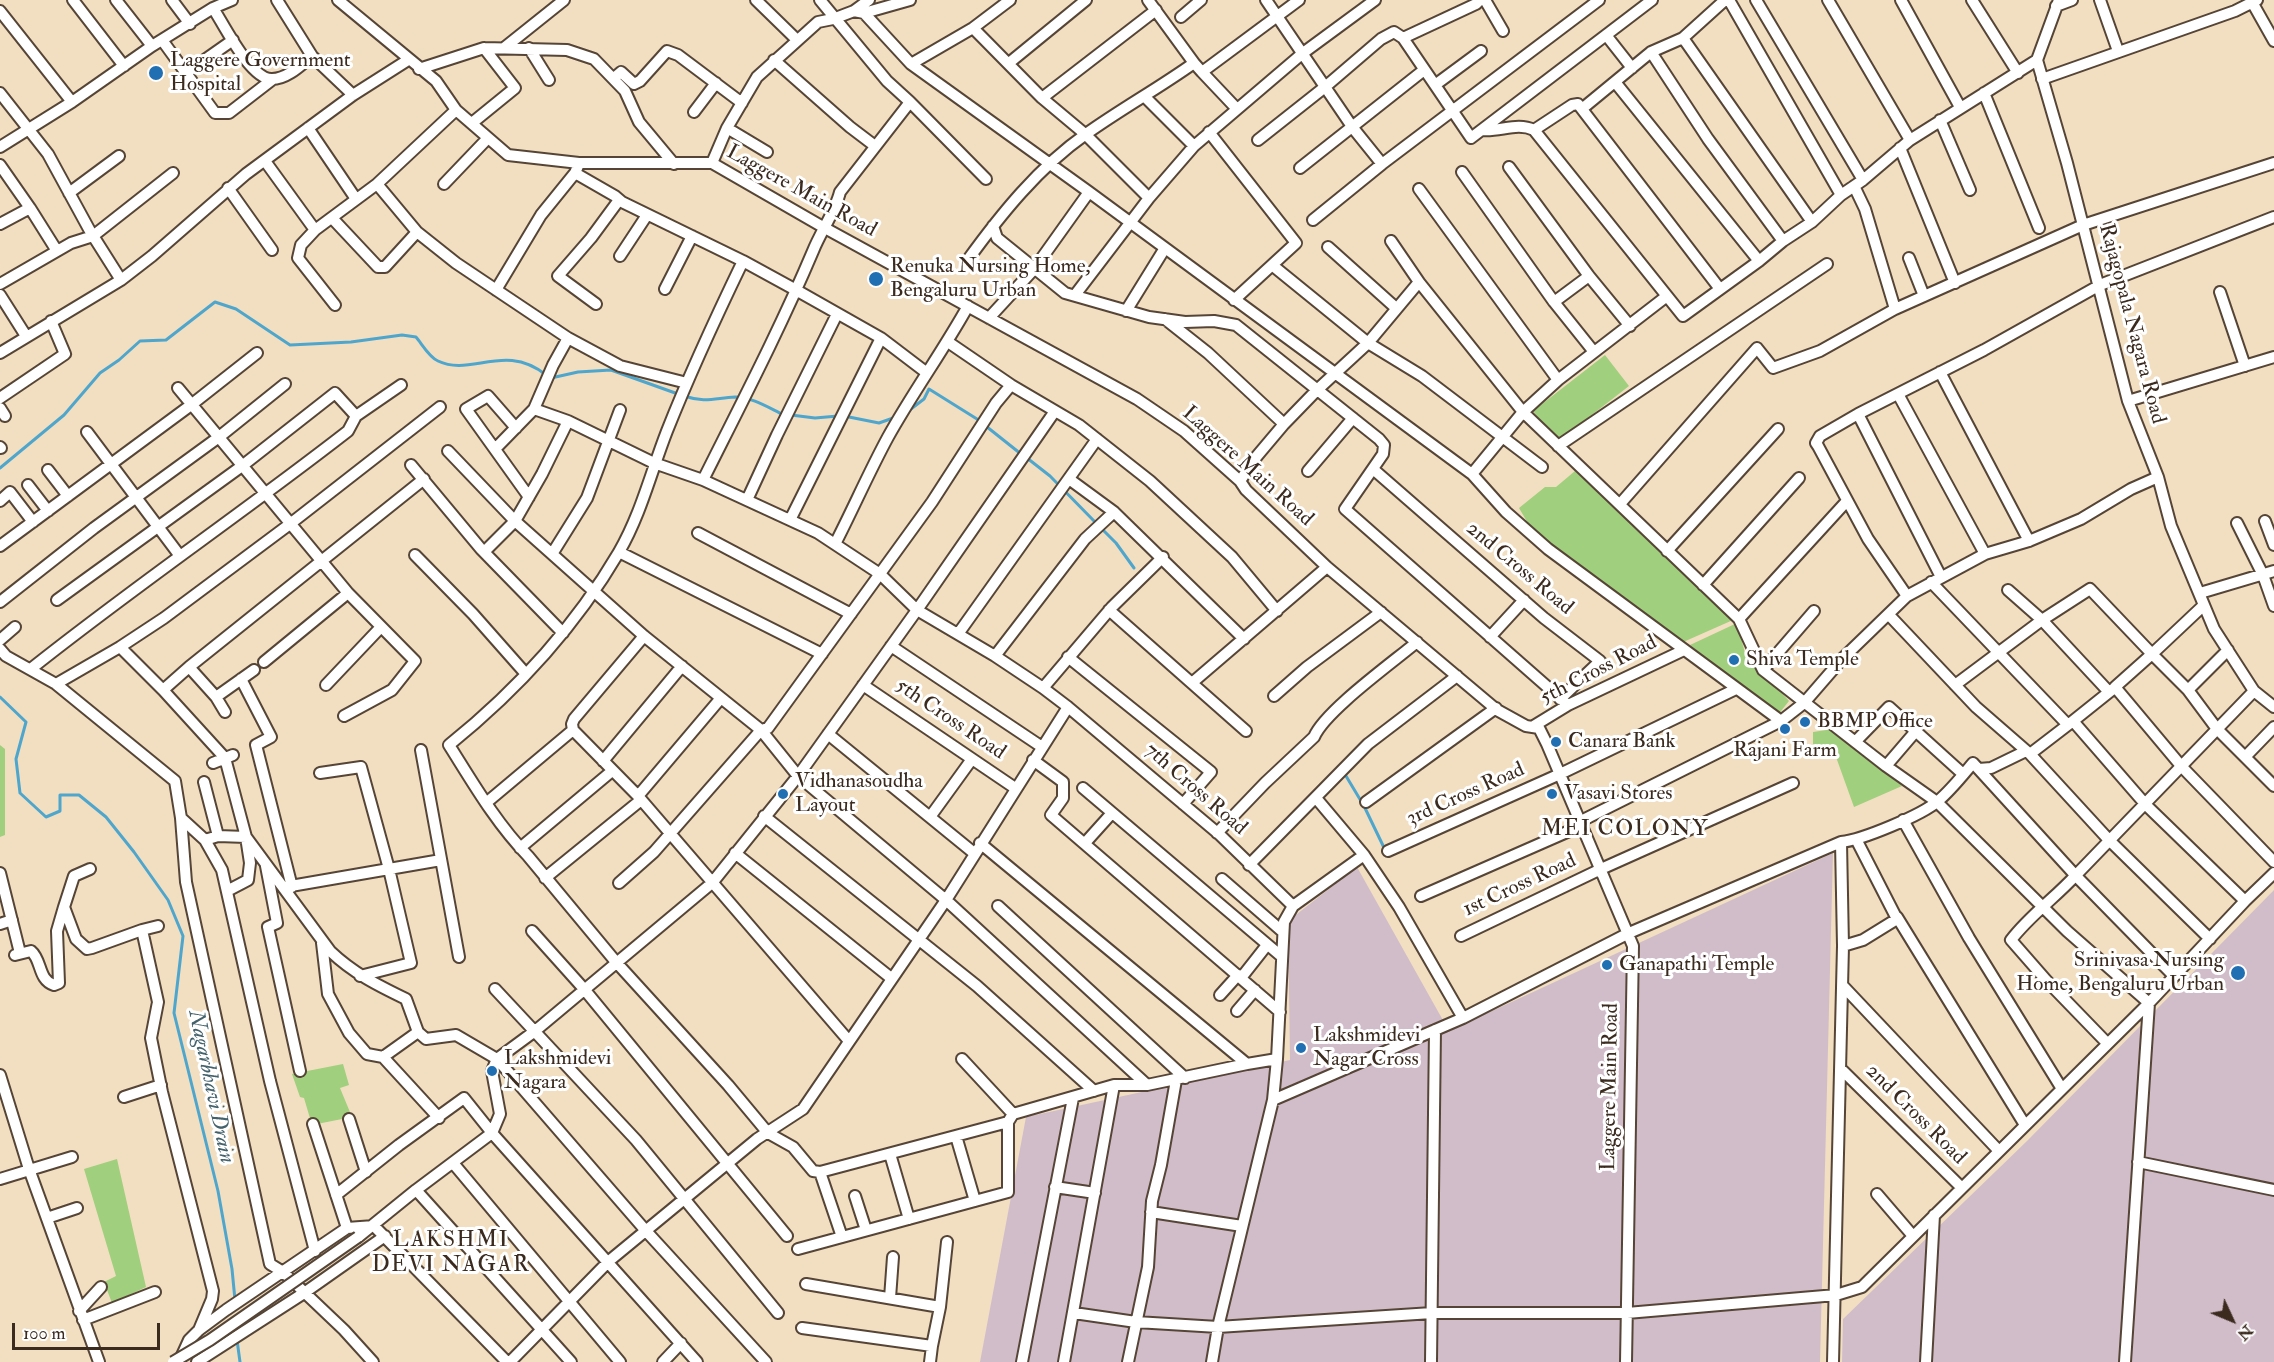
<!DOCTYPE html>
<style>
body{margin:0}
#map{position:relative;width:2274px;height:1362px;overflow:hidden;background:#f2dfc1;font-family:"IM FELL Double Pica",serif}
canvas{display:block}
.north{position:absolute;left:2202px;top:1290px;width:60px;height:60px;-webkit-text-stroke:4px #fff;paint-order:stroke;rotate:134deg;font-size:16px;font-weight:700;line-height:24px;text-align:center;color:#3b2a1e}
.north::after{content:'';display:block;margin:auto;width:21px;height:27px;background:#3b2a1e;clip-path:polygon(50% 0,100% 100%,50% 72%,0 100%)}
.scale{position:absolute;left:12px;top:1323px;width:148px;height:27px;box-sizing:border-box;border:3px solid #3b2a1e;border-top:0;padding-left:8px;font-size:18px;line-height:21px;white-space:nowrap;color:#3b2a1e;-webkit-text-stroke:4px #fff;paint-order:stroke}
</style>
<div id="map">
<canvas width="2274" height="1362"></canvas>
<div class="north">N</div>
<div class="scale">100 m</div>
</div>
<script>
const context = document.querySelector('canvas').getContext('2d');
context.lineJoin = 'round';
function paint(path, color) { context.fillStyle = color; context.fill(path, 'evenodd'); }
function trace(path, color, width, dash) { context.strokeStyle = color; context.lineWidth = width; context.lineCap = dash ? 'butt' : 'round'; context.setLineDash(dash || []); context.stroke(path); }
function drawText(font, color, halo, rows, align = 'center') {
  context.font = font + ' "IM FELL Double Pica",serif'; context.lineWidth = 6; context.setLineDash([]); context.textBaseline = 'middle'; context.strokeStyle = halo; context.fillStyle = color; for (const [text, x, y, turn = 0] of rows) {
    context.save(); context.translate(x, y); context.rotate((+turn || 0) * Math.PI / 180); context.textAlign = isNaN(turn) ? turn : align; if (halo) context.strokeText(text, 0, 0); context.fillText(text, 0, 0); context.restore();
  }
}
paint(new Path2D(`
 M 1833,853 L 1820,1362 L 980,1362 L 1026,1117 L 1290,1060 L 1288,921 L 1357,867 L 1449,1031 Z
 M 2274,890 L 2274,1362 L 1842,1362 L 1843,1319 L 2027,1141 Z`), '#d1bdca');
paint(new Path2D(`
 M 1605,355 L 1629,386 L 1557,442 L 1533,411 Z
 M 1575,471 L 1733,620 L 1681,643 L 1535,535 L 1519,508 L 1545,487 L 1556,487 Z
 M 1737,623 L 1745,653 L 1789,701 L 1777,716 L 1690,645 Z
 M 1833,729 L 1902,786 L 1854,807 L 1836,757 L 1813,744 L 1813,732 Z
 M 0,745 L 5,749 L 5,835 L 0,837 Z
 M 343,1064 L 349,1085 L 340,1088 L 352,1117 L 312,1125 L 304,1098 L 300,1097 L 292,1074 Z
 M 117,1159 L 146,1287 L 112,1303 L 104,1282 L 116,1276 L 84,1169 Z`), '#a0cf7e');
trace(new Path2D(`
 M 551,378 L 578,372 L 611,370 L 678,394
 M 684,396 C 705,403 715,398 735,397 C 752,397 769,408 784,415
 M 907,412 L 924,399 L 929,389 L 977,419 L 1021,454
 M 791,415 L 815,418 L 838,416
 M 844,416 L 879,423 L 896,417
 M 1027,458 L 1050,476 L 1096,523
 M 0,468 L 64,415 L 100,373 L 119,360 L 140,341 L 166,340 L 215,302 L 236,309 L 290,345 L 351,342 L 402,335 L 416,337 C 422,344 429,357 438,361 C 471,377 505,342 546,375
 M 1101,528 L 1116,543 L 1134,568
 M 0,697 L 26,722 L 16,759 L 20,793 L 46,817 L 60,811 L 60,795 L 79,795 L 106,817 L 134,852 L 168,900 L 183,936 L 174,1013 L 218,1191 L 232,1269 L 235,1300
 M 1346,776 L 1364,806 L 1388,856
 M 237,1340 L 240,1362`), '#4fa6cc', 3);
const minor = new Path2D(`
 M 73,0 L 124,66
 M 116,0 L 152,46
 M 172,0 L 190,24
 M 277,0 L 312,56 L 353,95
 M 338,0 L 436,81 L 456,110 L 508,155 L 579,163 L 712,163 L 823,227 L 1137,399 L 1184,431 L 1240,481 L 1246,490 L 1327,567 L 1497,710 L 1526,726 L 1539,728 L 1547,744 L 1633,946 L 1626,1362
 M 756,0 L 796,39
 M 1148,0 L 1194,63
 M 1266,0 L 1353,128 L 1382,164
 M 1485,0 L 1503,31
 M 1729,0 L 1841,195
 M 1756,0 L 1863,180
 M 1828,0 L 1910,140
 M 1901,0 L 1960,107
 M 1972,0 L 2018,73
 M 2059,0 L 2037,60 L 2067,163 L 2128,401 L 2158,477 L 2171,526 L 2214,629 L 2254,691 L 2274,707
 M 2100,0 L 2118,51
 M 2252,2 L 2274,41
 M 2056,6 L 2072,0
 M 213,8 C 224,25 251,80 272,79 C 287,79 301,65 312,56
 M 0,11 L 72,102
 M 854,11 L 864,13 L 911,64 L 1089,192 L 1472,474 L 1506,512 L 1548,549 L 1781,721
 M 864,13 L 910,0
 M 1181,17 L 1201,0
 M 973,28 L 1042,98 L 1085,134 L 1149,198
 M 1606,35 L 1632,68
 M 1403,38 L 1476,4 L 1480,0
 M 1683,38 L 1812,222
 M 162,40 L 215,113 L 229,113 L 273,79
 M 504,48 L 564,0
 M 529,48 L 549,80
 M 1651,52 L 1708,139 L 1783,241
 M 774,60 L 850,127 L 875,146
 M 1009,63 L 1086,0
 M 911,64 L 973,28 L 1010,0
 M 419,69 L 484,48 L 567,50 L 594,59 L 625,91 L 639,122 L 674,164
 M 1202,72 L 1237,109
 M 186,73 L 233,40
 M 614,78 L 621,72 L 634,84 L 640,81 L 667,51 L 678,55 L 742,103
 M 2042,79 L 2235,11 L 2257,0
 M 1615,82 L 1759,261
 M 1435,85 L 1481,51
 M 0,93 L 48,154 L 90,231 L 121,280
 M 1984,93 L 2039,228
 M 1144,96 L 1194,146
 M 1042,98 L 1156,10
 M 910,102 L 986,179
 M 1583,108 L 1651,52 L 1683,38 L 1725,0
 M 456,110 L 377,184 L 417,232 L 456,263 L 568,338 L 620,366 L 687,383
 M 694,112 L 716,83
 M 1940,120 L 1970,190
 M 472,123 L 515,88 L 484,48
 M 308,128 L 356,199
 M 727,128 L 767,152
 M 1482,130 C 1500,132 1517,122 1534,130 L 1572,105 L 1578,104 L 1720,289
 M 1534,130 L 1683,316 L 1759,261 L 1783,241 L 1812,222 L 1841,195 L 1863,180 L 1910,140 L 2037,60
 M 1209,132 L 1296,243 L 1234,300
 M 1258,140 L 1325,87 L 1381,39 L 1394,32 L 1403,38 L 1471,138 L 1652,0
 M 0,147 L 72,102 L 152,46 L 213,8 L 232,0
 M 1900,148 L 1955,283
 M 265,161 L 315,230 L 377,184
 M 712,163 L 727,128 L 757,77 L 818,22 L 833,19 L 854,11 L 869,0
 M 0,165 L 30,208 L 57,251
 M 1509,167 L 1589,276 L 1630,326
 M 1300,168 L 1424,70
 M 1462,172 L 1554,302 L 1594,352
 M 575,173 L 615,196 L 622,202 L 743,261 L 796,290 L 881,338 L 927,373
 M 444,184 L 488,138
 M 1854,186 L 1865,209 L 1895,309
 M 228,188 L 272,250
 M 1419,189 L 1558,380
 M 69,193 L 119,156
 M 332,218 L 378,267 L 385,267 L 417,232
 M 1313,220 L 1382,164 L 1599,0
 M 0,224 L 30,208
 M 993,226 L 997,238 L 1065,293 L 1149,317 L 1185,322 L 1214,321 L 1236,325 L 1379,439 L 1384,445 L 1383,454 L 1345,509 L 1568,705
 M 315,230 L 301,245 L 298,258 L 335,305
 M 1391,241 L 1419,282
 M 1328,247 L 1396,308
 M 620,256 L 647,215
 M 1909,258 L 1924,296
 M 743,261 C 716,317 690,373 667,431 C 651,472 641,514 619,552 C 575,627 516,691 449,745 C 473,783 496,823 528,856 L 616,962 L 728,1085 L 768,1133 L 793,1147 L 813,1171 L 820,1172 L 1008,1122 L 1013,1114 L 1114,1085 L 1147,1085
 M 967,261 C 1001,214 1039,167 1086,134 C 1121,109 1159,88 1194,63 L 1202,72 L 1299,0
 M 1272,265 L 1368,343 L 1422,376 L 1542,467
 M 0,284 L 71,243 L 93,236 L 173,173
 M 665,289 L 692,236
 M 496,290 L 541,215 L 575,173 L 578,166
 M 2220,292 L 2245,366
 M 0,295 L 26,336
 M 1075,295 L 1149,198 L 1194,146 L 1303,53 L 1375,0
 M 1554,302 L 1589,276
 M 596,304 L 558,276 L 591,238 L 619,200
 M 1126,311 L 1165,248
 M 989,318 L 1034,269 L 1089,192
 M 1165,319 L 1208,353 L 1284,424
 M 948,342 L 1011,385 L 1079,425 L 1150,481 L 1232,557 L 1277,611
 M 0,353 L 121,280 L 152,256 L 246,174 L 353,95 L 408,60
 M 1940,372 L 2029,541
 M 178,388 L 348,593 L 415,661 L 392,690 L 344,716
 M 1898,394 L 1985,554
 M 0,398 L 65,354 L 51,321
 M 2128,401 L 2274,357
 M 0,408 L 5,416
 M 534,409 L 568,421
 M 1858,414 L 1941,577
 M 356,416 L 401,385
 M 516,428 L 488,396 L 466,409 L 529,497
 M 87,432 L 180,556
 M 1558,446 L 1827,264
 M 0,447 L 1,448
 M 495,449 L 534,409 L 553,365 L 568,338
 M 448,451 L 515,521 L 644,636 L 761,730 L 798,776 L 946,900 L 1147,1085 L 1247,1064 L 1277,1059 L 1273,1100 L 1218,1327 L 1212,1362
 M 411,465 L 481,549 L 563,633
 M 1373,469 L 1544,618 L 1600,661 L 1560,699
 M 48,470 L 68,496
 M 1308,471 L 1353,418
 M 1472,474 L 1523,412 L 1558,380 L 1667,296
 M 1069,479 L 1114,512 L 1244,639
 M 703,480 C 741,404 780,329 813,251 C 821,231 835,212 840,192 L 910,102 L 887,81 L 820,0
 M 1240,481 L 1257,456 L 1284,424 L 1317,390 L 1368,343 L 1419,282 L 1523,412 L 1739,619 L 1763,670 L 1886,766 L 1937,802 L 2067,931 L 2149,1003 L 2125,1362
 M 28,485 L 48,511
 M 747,500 L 777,435 L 837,314
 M 0,501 L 10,492 L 33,522
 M 1620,504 L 1757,348 L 1773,368 L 1820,351 L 1895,309 L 2083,225 L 2274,163
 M 790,520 L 881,338
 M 2265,521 L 2274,545
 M 2237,523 L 2263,575 L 2274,606
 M 698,533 L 851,614
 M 835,544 C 853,509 869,472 888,437 C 913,392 943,351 968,306
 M 0,546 L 191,405 L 257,353
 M 1667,551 L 1778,429
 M 484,552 L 515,521 L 542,474 L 568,421 L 654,463 L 703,480 L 818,533 L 880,574 L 917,610 L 995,656 L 1043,688 L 1068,707 L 1220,835 L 1293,906
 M 619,552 L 822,654
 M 552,554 L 587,498 L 620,410
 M 415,555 L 473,614 L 526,674
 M 1931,582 L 2068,725
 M 1703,585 L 1799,478
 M 2008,590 L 2042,620 L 2109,692
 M 2200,593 L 2274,571
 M 1907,596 L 1868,539 L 1818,446 L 1816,443 L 1820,436 L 1858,414 L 1984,350 L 2100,285 L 2274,217
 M 0,602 L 94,528 L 219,437 L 285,384
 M 2204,605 L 2152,654 L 2188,690 L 2217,729 L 2274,786
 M 1109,610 L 1246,731
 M 1889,615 L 1976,707 L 2030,754 L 2109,840 L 2210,939
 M 1739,619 L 1846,502
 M 958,634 L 1097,439
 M 644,636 L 574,719 L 572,724 L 573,730 L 638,796 L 849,1041
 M 1490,637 L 1524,600
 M 0,640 L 15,627
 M 891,646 L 1042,747
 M 120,647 L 163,690 L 189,667 L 216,697 L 254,670
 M 0,649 L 6,656 L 56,684 L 175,781 L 181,818 L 205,840 L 222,870 L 270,1081 L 315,1251
 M 995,656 L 1085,539 L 1114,512
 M 1068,657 L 1211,772 L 1183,804
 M 264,662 L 348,593
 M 189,667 L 424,479
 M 32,668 C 135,586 244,512 348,431 L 356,416 L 335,393 L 242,466 L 57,600
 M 1763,670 L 1814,611
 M 241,679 L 271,737 L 256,745 L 292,887
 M 1193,682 L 1327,567
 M 56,684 L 120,647 L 164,618 L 290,524 L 440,407
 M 326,685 L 381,627
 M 863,685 L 1015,788
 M 1955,685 L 2042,620 L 2090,589 L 2152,654 L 2115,687 L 2182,767 L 2274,862
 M 1043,688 L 1112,607 L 1163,557
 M 163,690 L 225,758 L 246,837 L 250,863 L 248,880 L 227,891
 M 2188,690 L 2228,650
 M 1274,696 L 1307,667 L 1381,612
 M 216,697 L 225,712
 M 2073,721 L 2113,689
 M 1532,727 L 1568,705 L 1684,650
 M 828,734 L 974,853
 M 1855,742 L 1889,707 L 1963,774
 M 421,750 L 459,957
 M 2030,754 L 2073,721 L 2146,805 L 2245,901
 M 2246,756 L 2274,727
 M 1033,760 L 1063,782 L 1063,798 L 1051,815 L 1280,1012
 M 603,761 L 682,666
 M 213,763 L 233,755
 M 1886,766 L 1916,731
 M 1979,769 L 1991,768 L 2026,751
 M 320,773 L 361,767 L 389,869 L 411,963 L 360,976
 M 204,782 L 218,836
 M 1083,788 L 1281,956
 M 638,796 L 721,698
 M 1316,798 L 1364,855 L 1399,907 L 1463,1018
 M 1366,802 L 1496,708
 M 486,803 L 573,730
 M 764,816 L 977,986 L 1094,1091
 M 930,817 L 972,759
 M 181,818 L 186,882 L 270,1264 L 283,1272 L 344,1330 L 373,1362
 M 1903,820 L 1969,938 L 2062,1089
 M 1581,821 L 1781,721 L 1804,703 L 1843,658 L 1907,596 L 1985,554 L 2029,541 L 2081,519 L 2131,489 L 2158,477
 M 1217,833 L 1265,783 L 1314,737 C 1325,711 1392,663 1417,642
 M 205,840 L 218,836 L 246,837 L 330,951 C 353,973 377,985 406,999 L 418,1032 L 426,1039 L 456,1035 L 497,1059 L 646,1231 L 766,1362
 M 980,843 L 1247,1064
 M 1085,843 L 1112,813
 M 520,848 L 612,771
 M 1388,851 L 1560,774 L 1736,689
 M 735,853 L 891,978
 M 1249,865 L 1368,744 L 1457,676
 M 266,866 L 277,923 L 268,927 L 300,1071
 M 90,869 L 74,876 L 64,907 L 76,939 L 87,949 L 92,948 L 142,930 L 158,1002 L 151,1038 L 162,1092 L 213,1291 L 212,1299 L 199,1330
 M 0,873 L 20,953
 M 545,878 L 641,800
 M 1222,879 L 1283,932
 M 619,883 L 654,852 L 761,730 L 768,728 L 932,502 L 996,403 L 1011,385
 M 285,887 L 441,860
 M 1421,896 L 1583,825
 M 998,906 L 1185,1078
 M 1897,917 L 2025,1125
 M 0,924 L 12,920
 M 142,930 L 158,926
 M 532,931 L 584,989 L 787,1236
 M 1461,936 L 1601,869 L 1793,783
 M 322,943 L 328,994 L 349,1033 L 367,1054 L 383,1057 L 439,1118
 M 1843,946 L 1863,940 L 1897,919 L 1857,841
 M 15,955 L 31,951 C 42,960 38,980 54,985 L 59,983 L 57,931 L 64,907
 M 1241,978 L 1267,945
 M 1843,986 L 1999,1151
 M 495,989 L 636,1140 L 778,1313
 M 1220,995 L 1238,975
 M 1237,1011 L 1255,990
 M 2107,1043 L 2046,980 L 2011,940 C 2029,916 2056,897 2076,875 C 2135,814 2195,752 2254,691
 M 383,1057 L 418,1032
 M 962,1059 L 1013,1114
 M 1277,1059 L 1284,922 L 1293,906 L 1364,855
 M 1841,1069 L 1962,1188
 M 0,1075 L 29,1169 L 99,1362
 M 124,1097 L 161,1085
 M 1273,1100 L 1463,1018 L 1629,933 L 1841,842 C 1862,840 1922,815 1938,801 C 1951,790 1962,776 1973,763 L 2076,876 L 2173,975
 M 349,1119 L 366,1172
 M 313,1124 L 347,1228
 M 956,1136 L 975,1201
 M 890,1154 L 909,1219
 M 2138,1162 L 2274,1190
 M 453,1163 L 620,1362
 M 820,1172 L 842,1237
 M 0,1179 L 72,1157
 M 1055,1187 L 1095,1193
 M 416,1190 L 571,1362
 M 1877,1194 L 1913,1236
 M 336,1195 L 399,1145 L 464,1098 L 492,1133 L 697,1362
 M 855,1196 L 866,1230
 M 1151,1212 L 1242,1226
 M 47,1218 L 77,1208
 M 358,1237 L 416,1190 L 492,1133 L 500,1114 L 492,1071 L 497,1059 L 535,1031 L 712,883 L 798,776 L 917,610 L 1055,411
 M 798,1249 L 1008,1192 L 1008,1122
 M 806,1284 L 940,1307
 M 890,1298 L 893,1257
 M 79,1311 L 101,1287
 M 1074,1313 L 1136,1322 L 1218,1327 L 1432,1313 L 1627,1313 L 1836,1295 L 1862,1287 L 2149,1003 L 2245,901 L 2274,873
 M 83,1320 L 155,1292
 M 802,1328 L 932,1346 L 940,1307 L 947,1242
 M 179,1362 L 189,1340 L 199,1330 L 226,1310 L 347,1228 L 374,1226 L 507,1362
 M 197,1362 L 304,1293 L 385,1236
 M 510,1362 L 609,1261 L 757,1139 L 803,1109 L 946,900 L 1068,707
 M 663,1362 L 681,1343
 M 930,1362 L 932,1346
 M 1022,1362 L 1073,1098
 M 1064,1362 L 1114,1085
 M 1128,1362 L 1148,1267 L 1152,1201 L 1161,1165 L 1176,1080
 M 1431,1362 L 1435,1030
 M 1833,1362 L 1843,946 L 1841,842
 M 1926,1362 L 1934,1215`);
trace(minor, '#564536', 14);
trace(minor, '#fff', 10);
const minorBridge = new Path2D(`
 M 173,1362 L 210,1340 L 358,1237`);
trace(minorBridge, '#564536', 14, []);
trace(minorBridge, '#fff', 10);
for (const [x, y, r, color] of [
 [156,73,8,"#1f6fb2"],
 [876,279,8,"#1f6fb2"],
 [1734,660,6,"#1f6fb2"],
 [1805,722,6,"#1f6fb2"],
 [1785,729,6,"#1f6fb2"],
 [1556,742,6,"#1f6fb2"],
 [783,794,6,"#1f6fb2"],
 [1552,794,6,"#1f6fb2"],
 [1607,965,6,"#1f6fb2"],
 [2238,973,8,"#1f6fb2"],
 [1301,1048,6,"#1f6fb2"],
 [492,1071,6,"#1f6fb2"]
]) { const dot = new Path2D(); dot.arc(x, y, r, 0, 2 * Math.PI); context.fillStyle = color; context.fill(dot); trace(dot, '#fff', 2); }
drawText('21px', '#3b2a1e', '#fff', [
 ["Laggere Government",170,61],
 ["Hospital",170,85],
 ["Renuka Nursing Home,",890,267],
 ["Bengaluru Urban",890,291],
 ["Shiva Temple",1746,660],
 ["BBMP Office",1817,722],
 ["Canara Bank",1568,742],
 ["Rajani Farm",1785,751,"center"],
 ["Vidhanasoudha",795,782],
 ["Layout",795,806],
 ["Vasavi Stores",1564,794],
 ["Srinivasa Nursing",2224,961,"right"],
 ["Home, Bengaluru Urban",2224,985,"right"],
 ["Ganapathi Temple",1619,965],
 ["Lakshmidevi",1313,1036],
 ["Nagar Cross",1313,1060],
 ["Lakshmidevi",504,1059],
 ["Nagara",504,1083]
], 'left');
drawText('21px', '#3b2a1e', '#fff', [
 ["Laggere Main Road",801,192,29],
 ["Rajagopala Nagara Road",2131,324,75],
 ["Laggere Main Road",1247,467,42],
 ["2nd Cross Road",1519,569,40],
 ["5th Cross Road",1599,671,-27],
 ["5th Cross Road",950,720,34],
 ["7th Cross Road",1195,790,41],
 ["3rd Cross Road",1466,795,-24],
 ["1st Cross Road",1520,886,-25],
 ["Laggere Main Road",1611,1087,-89],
 ["2nd Cross Road",1915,1115,45]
]);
context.letterSpacing = '1.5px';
drawText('22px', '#3b2a1e', '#fff', [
 ["MEI COLONY",1625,830],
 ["LAKSHMI",451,1241],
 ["DEVI NAGAR",451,1266]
]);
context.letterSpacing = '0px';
drawText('italic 22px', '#44626c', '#fff', [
 ["Nagarbhavi Drain",210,1087,78]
]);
</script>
